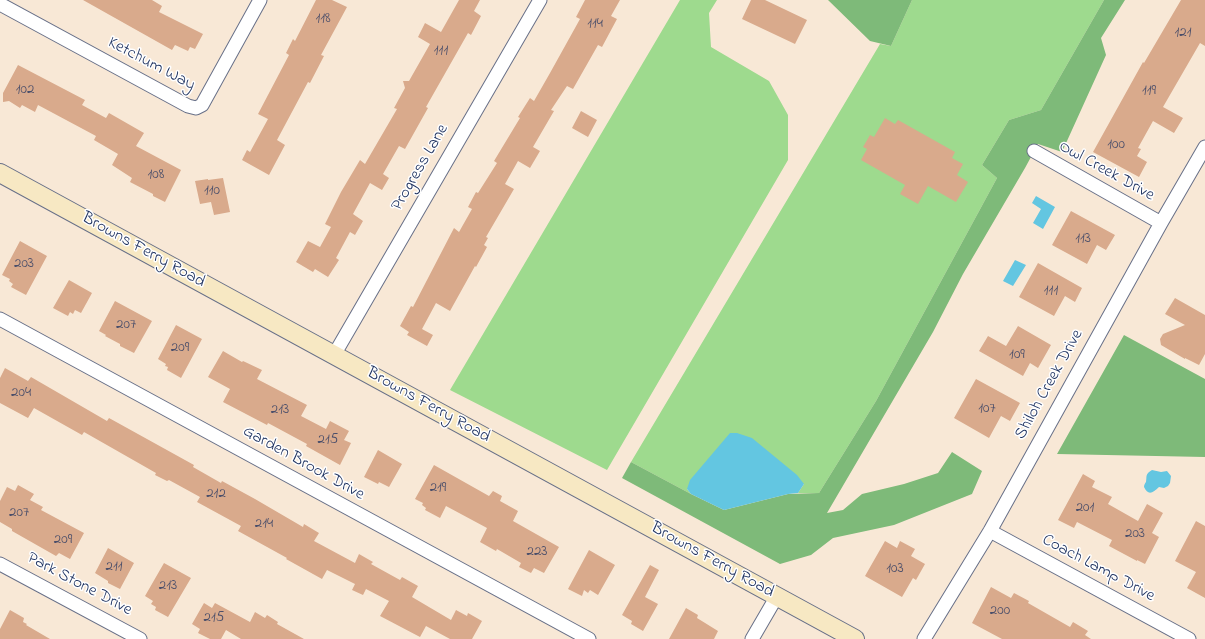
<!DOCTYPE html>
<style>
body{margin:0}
canvas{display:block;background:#f8e8d6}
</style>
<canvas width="1205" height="639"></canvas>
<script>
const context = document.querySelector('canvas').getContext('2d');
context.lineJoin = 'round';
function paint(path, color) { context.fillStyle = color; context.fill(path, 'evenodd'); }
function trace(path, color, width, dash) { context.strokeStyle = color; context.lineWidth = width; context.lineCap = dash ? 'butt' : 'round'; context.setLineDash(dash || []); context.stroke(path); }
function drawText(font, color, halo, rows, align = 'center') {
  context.font = font + ' "Indie Flower",sans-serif'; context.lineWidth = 3; context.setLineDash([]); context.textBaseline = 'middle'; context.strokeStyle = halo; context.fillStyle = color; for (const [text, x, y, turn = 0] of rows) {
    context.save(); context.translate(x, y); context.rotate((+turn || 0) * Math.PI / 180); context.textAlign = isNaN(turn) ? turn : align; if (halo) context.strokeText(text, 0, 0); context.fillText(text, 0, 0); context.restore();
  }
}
paint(new Path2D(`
 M 680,0 L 717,0 L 709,13 L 711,47 L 769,81 L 788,115 L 788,160 L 607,470 L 450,390 Z
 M 912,0 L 1104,0 L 1041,110 L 1009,120 L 982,165 L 997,178 L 876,401 L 819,493 L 798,493 L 804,484 L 687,489 L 691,494 L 631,462 L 880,44 L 891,46 Z`), '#9eda8e');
paint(new Path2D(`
 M 828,0 L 912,0 L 891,46 L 870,41 Z
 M 1104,0 L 1125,0 L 1101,38 L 1106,55 L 1062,152 L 1038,144 L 1025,168 L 963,274 L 933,332 L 827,513 L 843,510 L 862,494 L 904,484 L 938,473 L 952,452 L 982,471 L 972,494 L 894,525 L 833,538 L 811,555 L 780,564 L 622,478 L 631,462 L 691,494 L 724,510 L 788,494 L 819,493 L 876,401 L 997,178 L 982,165 L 1009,120 L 1041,110 Z
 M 1124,335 L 1205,379 L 1205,457 L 1057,454 Z`), '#7eba79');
paint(new Path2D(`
 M 1036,196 L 1055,207 L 1043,229 L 1033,223 L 1041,209 L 1032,203 Z
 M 1015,260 L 1026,265 L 1013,286 L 1003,281 Z
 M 730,433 L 737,433 L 752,438 L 797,475 L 804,484 L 798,493 L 788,494 L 724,510 L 691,494 L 687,489 L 690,480 Z
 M 1152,470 L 1161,472 L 1167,471 L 1171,476 L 1170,483 L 1168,486 L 1164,488 L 1159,487 C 1153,493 1148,496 1144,487 C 1144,485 1145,483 1146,482 C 1147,476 1145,474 1152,470 Z`), '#63c6e1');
paint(new Path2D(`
 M 83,0 L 152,0 L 162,6 L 159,12 L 203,34 L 195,49 L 190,47 L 188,51 L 175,45 L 172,50 Z
 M 316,0 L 332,0 L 347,7 L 321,55 L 324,56 L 310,83 L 308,82 L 277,140 L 285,145 L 269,175 L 242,160 L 247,150 L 250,152 L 268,119 L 258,114 L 289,55 L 286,53 L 293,39 L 295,41 Z
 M 459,0 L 480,0 L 474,11 L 481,16 L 471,35 L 468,33 L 426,107 L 428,108 L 405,149 L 399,146 L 383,174 L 389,178 L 382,190 L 370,183 L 353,214 L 363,221 L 355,235 L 350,232 L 336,258 L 339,260 L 328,277 L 315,269 L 313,272 L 296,262 L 308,241 L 320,247 L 331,227 L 325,224 L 341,192 L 360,160 L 365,164 L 397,109 L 394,108 L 405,88 L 403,81 L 409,81 L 430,44 L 418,37 L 425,23 L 441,32 Z
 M 585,0 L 620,0 L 611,16 L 617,19 L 602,47 L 598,45 L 573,89 L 567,86 L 551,110 L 554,111 L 533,147 L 540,151 L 530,168 L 518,161 L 505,184 L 514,189 L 486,237 L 488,238 L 484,245 L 487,247 L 476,267 L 475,266 L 450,311 L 436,303 L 422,329 L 433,335 L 427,346 L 407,335 L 409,332 L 400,326 L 411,306 L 413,307 L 454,228 L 459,232 L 472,209 L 468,207 L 476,192 L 478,193 L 497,163 L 494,161 L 520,118 L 518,117 L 530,98 L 534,101 L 550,73 L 580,19 L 576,17 Z
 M 751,0 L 765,0 L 807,20 L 795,44 L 742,19 Z
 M 1181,0 L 1205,0 L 1205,46 L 1200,43 L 1163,107 L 1183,118 L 1174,133 L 1153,121 L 1138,148 L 1141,149 L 1137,156 L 1147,162 L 1139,177 L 1093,152 L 1143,62 L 1144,63 Z
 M 18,65 L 85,100 L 82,105 L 106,118 L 109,113 L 144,133 L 136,146 L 181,170 L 165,202 L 153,196 L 153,194 L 130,182 L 132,178 L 112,165 L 118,154 L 94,140 L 96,136 L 38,105 L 35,112 L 22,105 L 20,108 L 9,101 L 3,102 L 3,93 Z
 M 581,111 L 597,120 L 588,137 L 572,128 Z
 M 885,118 L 895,124 L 898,120 L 955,152 L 952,158 L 963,164 L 957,175 L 968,182 L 956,202 L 928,186 L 918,204 L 900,194 L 905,185 L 861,160 L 867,149 L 863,147 L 870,135 L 874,137 Z
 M 223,178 L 230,212 L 214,215 L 211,202 L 200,204 L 195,181 L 208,179 L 208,180 Z
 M 1071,211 L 1115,235 L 1106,250 L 1097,245 L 1087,264 L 1052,245 Z
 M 20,241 L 47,256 L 26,295 L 11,287 L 13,284 L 9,281 L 10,279 L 2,275 Z
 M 1038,263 L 1082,288 L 1075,302 L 1065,296 L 1054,316 L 1019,297 Z
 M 69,280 L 92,293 L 81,313 L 75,310 L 73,314 L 70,312 L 68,316 L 53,308 Z
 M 1175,298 L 1205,315 L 1205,354 L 1199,365 L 1185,358 L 1185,359 L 1161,345 L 1160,339 L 1163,334 L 1185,325 L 1165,314 Z
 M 115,301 L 152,321 L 134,353 L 120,346 L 120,344 L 105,336 L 106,335 L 99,331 Z
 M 176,325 L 202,339 L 181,378 L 167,370 L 168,367 L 165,366 L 166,364 L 158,359 Z
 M 1018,326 L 1051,345 L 1038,368 L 1030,363 L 1023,376 L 979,351 L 988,336 L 1006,346 Z
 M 223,351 L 242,362 L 243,361 L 262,370 L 257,379 L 307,405 L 301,416 L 326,429 L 330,421 L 349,431 L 344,440 L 351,443 L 340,465 L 306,446 L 307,444 L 268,423 L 267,425 L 223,402 L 230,389 L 208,377 Z
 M 5,368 L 28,381 L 31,377 L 107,421 L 109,418 L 194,465 L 193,467 L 221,483 L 222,481 L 255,499 L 303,527 L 304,524 L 319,533 L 314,541 L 355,563 L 359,554 L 373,562 L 371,564 L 400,580 L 402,577 L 418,586 L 412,597 L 451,620 L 456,610 L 467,616 L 468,613 L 482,621 L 472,639 L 450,639 L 426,626 L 420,637 L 380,616 L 389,601 L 366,589 L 363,595 L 352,590 L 355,584 L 327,570 L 322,579 L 286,559 L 287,558 L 238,531 L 241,526 L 197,502 L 200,497 L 169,480 L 167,481 L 155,475 L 156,473 L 84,432 L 82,435 L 34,408 L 28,418 L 0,403 L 0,378 Z
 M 976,379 L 1020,403 L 1010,421 L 1001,416 L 989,438 L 954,418 Z
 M 378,450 L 402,464 L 389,487 L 379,482 L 378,484 L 364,477 Z
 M 434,465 L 489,496 L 493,491 L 502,496 L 500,501 L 518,511 L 513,521 L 559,547 L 544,573 L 534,568 L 531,573 L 519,567 L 521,563 L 497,549 L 496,551 L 480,542 L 487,528 L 446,506 L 440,518 L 425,510 L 426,508 L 422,505 L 423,503 L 415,499 Z
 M 1083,474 L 1095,481 L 1092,487 L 1112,497 L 1108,504 L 1138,521 L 1147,504 L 1163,513 L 1152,533 L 1159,537 L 1145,564 L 1137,560 L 1137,561 L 1109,546 L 1112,540 L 1077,522 L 1074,528 L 1058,520 Z
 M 18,485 L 34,494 L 30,500 L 43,507 L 41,510 L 84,533 L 70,559 L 59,553 L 56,556 L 12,531 L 12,529 L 0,522 L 0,501 L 7,487 L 15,491 Z
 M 1196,521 L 1205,526 L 1205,598 L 1187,588 L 1196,572 L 1175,561 Z
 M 885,541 L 897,548 L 900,541 L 915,549 L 911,556 L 925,564 L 916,580 L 913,578 L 902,597 L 865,576 Z
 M 108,548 L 134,563 L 120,589 L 108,583 L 108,581 L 95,573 Z
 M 589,550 L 615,565 L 598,595 L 590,590 L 588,593 L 584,590 L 582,596 L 568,589 Z
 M 164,563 L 191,578 L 168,617 L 155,610 L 156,607 L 151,604 L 153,601 L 145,596 Z
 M 650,565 L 659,570 L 645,597 L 658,604 L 643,631 L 631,624 L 632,621 L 622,615 Z
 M 991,587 L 1011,598 L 1014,593 L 1029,601 L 1028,603 L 1070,627 L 1073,622 L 1088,631 L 1085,635 L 1091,639 L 1002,639 L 972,623 Z
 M 204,603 L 212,608 L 215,603 L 250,622 L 255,612 L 265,618 L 267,615 L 278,622 L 277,624 L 304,639 L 241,639 L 226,630 L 221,639 L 210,639 L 198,633 L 200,629 L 192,624 Z
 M 686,608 L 698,615 L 697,618 L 718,631 L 714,639 L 669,639 Z
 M 10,610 L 24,618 L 23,622 L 27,624 L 26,625 L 50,639 L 0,639 L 0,629 Z`), '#d9aa8c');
const street = new Path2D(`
 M 0,4 L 188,106 L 196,108 L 202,105 L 260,0
 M 1034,151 L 1161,223
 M 0,319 L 589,639
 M 334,355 L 540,0
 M 990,531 L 1189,639
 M 0,564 L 140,639
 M 752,639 L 777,596
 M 924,639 L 990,531 L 1161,223 L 1205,147`);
const secondary = new Path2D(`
 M 0,173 L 855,639`);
trace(street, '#687088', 15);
trace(secondary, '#687088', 20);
trace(street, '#fff', 13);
trace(secondary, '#f7e8c3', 18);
drawText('15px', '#4a4e6a', null, [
 ["118",323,20],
 ["114",595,25],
 ["121",1183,34],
 ["111",441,52],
 ["102",25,91],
 ["119",1149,92],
 ["100",1116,146],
 ["108",156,176],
 ["110",212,192],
 ["113",1083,240],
 ["203",24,265],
 ["111",1051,292],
 ["207",126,326],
 ["209",180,349],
 ["109",1017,356],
 ["204",21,394],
 ["107",987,410],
 ["213",280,411],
 ["215",328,441],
 ["219",438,489],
 ["212",216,495],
 ["201",1085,509],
 ["207",19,514],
 ["214",264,525],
 ["203",1135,535],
 ["209",63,541],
 ["223",537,553],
 ["211",114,568],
 ["103",895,570],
 ["213",168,587],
 ["200",1000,612],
 ["215",214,619]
]);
drawText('17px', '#1b2f5e', '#fff', [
 ["Ketchum Way",151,65,28],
 ["Progress Lane",421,168,-60],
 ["Owl Creek Drive",1106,172,29],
 ["Browns Ferry Road",143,251,29],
 ["Shiloh Creek Drive",1050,385,-61],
 ["Browns Ferry Road",428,406,29],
 ["Garden Brook Drive",303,464,29],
 ["Browns Ferry Road",712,561,29],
 ["Coach Lamp Drive",1098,569,28],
 ["Park Stone Drive",79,585,28]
]);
</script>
